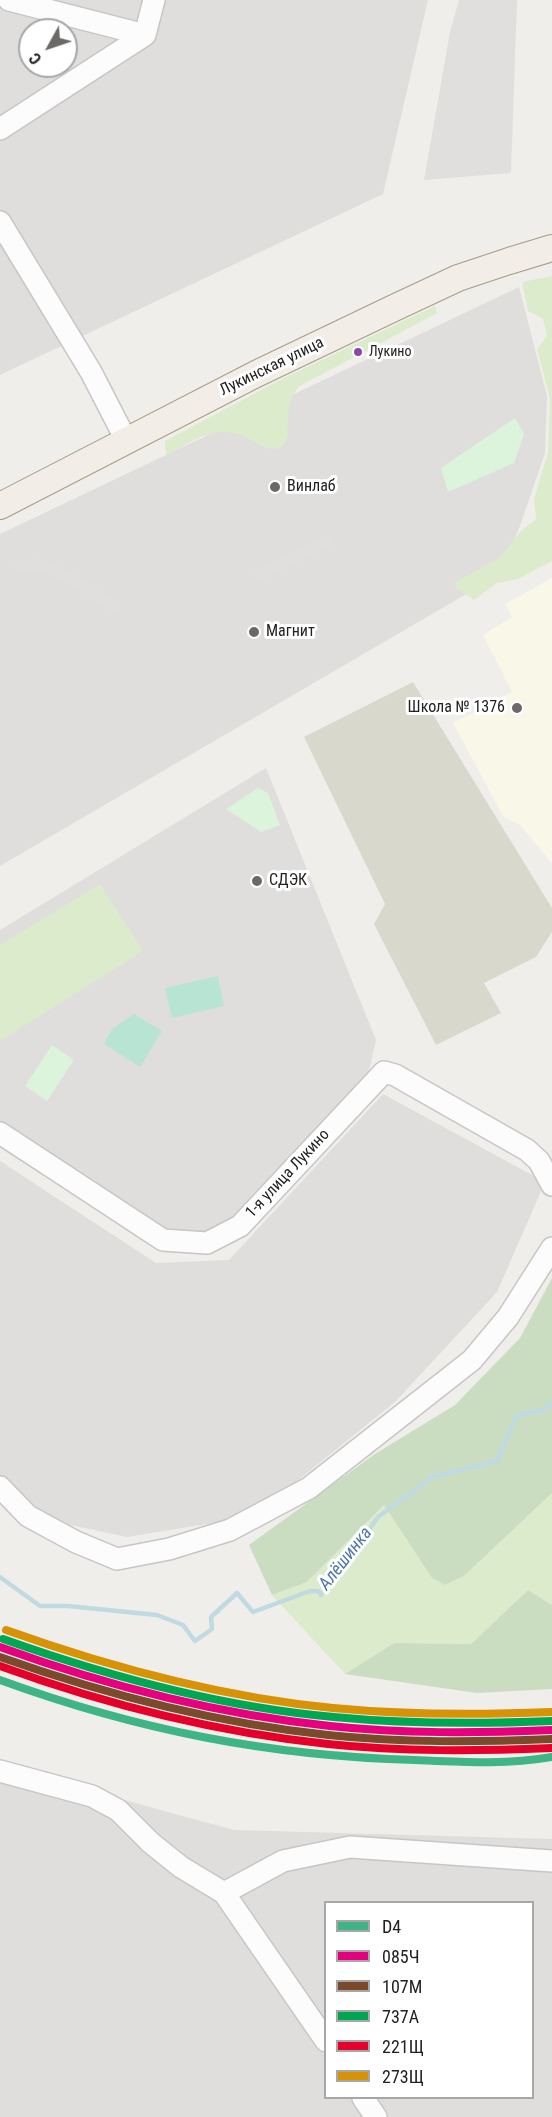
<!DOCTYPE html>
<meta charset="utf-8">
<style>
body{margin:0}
#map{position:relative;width:552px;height:2117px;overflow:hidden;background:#f0eeeb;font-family:"Roboto Condensed",sans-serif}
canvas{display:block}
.legend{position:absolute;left:324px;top:1901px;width:210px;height:198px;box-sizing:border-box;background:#fff;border:2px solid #a7a7a7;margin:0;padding:8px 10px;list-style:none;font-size:18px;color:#222}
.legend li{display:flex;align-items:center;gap:12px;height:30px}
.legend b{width:30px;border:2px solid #a7a7a7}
.north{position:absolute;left:18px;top:18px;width:60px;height:60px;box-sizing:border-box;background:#fff;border:2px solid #a7a7a7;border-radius:50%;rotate:230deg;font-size:16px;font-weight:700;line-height:24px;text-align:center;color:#222}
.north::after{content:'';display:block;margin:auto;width:21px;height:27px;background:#6a6968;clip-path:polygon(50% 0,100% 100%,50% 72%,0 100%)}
</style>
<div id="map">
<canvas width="552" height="2117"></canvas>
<ul class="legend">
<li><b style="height:8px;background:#3fb485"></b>D4</li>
<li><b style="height:8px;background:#e5007d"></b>085Ч</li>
<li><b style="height:8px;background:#7a4b2a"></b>107М</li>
<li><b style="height:8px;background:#00a651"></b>737А</li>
<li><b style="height:8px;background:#e4002b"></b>221Щ</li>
<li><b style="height:8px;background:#d79205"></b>273Щ</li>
</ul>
<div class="north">С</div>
</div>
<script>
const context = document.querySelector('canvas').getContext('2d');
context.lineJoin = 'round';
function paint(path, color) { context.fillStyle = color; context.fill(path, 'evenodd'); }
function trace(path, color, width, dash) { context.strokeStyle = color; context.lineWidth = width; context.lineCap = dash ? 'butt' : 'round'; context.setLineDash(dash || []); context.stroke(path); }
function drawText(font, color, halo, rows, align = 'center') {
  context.font = font + ' "Roboto Condensed",sans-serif'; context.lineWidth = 6; context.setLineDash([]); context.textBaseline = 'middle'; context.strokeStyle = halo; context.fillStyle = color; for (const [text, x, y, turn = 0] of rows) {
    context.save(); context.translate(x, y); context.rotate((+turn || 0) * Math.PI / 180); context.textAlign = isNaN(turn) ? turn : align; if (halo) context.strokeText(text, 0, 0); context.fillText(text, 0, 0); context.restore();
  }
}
paint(new Path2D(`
 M 0,0 L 428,0 L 383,194 L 0,375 ZM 30,30 L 66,30 L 66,66 L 30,66 Z
 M 519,287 L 547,396 L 545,453 L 520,526 L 499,575 L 0,866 L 0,534 Z
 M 266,768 L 376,1040 L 366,1084 L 219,1244 L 160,1250 L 0,1148 L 0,930 Z
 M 383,1094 L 545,1182 L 497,1292 L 395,1402 L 297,1481 L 225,1521 L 127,1537 L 28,1516 L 0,1483 L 0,1161 L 156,1263 L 229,1260 Z
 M 0,1766 L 234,1830 L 552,1839 L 552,2117 L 0,2117 ZM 326,1902 L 532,1902 L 532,2098 L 326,2098 Z`), '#dfdedc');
paint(new Path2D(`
 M 552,578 L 552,863 L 520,825 L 503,816 L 453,723 L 512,692 L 483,635 L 512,617 L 505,604 Z`), '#f8f7e8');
paint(new Path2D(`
 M 413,682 L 552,908 L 552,932 L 536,957 L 484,983 L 501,1013 L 436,1045 L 374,924 L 385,904 L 304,737 Z`), '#d9d8cd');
paint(new Path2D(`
 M 552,276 L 552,561 L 518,579 L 497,583 L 474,600 L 456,588 L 455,582 L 499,558 L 521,531 L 536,519 L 534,499 L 548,453 L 550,399 L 537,349 L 547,336 L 543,319 L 528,311 L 522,282 Z
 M 435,306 L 437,313 L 298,387 C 292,396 288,406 288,417 C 287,425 289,434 286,441 C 276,459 257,442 245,437 C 240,434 233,433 227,432 C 207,429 183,447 166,456 L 165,441 L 282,379 Z
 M 100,884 L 143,951 L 0,1041 L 0,945 Z
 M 552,1493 L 552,1605 L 528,1590 L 471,1644 L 394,1643 L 345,1674 L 272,1595 L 307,1582 L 384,1505 L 432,1578 L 445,1585 L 464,1576 Z`), '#dcebcb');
paint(new Path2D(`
 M 552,1278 L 552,1493 L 464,1576 L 445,1585 L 432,1578 L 384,1505 L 307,1582 L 272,1595 L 249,1545 L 375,1454 L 455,1405 L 520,1338 Z
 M 528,1590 L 552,1605 L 552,1689 L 477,1693 L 345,1674 L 394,1643 L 471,1644 Z`), '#cbddc1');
paint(new Path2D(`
 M 515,418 L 524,434 L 514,463 L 448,492 L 441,468 Z
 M 258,788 L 268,793 L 280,825 L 261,832 L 226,809 Z
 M 52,1045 L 74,1060 L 47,1101 L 25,1086 Z`), '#dbf4db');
paint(new Path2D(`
 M 218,976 L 224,1006 L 172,1018 L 165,988 Z
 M 134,1014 L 162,1031 L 140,1067 L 104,1044 L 112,1029 Z`), '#b8e5d3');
paint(new Path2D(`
 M 459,0 L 517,0 L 511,173 L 424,180 L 450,32 Z
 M 328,535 L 333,545 L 257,583 L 252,572 Z
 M 42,559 L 75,573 L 122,605 L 116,614 L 69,583 L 39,571 L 17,574 L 13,564 L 26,560 Z`), '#e0dfde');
trace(new Path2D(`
 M 0,1577 L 40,1606 L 68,1606 L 157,1615 L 183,1625 L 195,1641 L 212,1629 L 211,1617 L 237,1593 L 253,1612 L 310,1591 L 318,1591 L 321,1595 L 378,1517 L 432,1477 L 497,1461 L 517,1415 L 543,1410 L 552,1402`), '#c0dae1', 4.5);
const minor = new Path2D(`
 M 9,0 L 145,35
 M 0,129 L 145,35 L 154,0
 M 0,222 L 91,372 L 126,440
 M 0,1133 L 163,1240 L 207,1243 L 240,1226 L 384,1072 L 395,1075 L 527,1150 L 539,1161 L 552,1185
 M 0,1487 L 28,1516 L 76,1542 L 117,1559 L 169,1549 L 230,1530 L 309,1488 L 472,1360 L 508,1317 L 552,1248
 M 0,1771 L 92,1796 L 118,1810 L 151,1843 L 181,1867 L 224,1893 L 326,2041
 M 224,1893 L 283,1861 L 350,1847 L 552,1861
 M 363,2098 L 376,2117`);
const major = new Path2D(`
 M 0,506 L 256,374 L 396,307 L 458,278 L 509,261 L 552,248`);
trace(minor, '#c7c6c5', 24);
trace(major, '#a69d87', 28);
trace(minor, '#fdfcfc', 21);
trace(major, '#f2ede7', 26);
trace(new Path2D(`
 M 0,1680 C 137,1730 269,1756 415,1760 C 461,1762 506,1765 552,1757`), '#3fb485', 8);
trace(new Path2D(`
 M 0,1647 C 107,1686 216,1714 330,1726 C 404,1734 478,1733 552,1730`), '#e5007d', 8);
trace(new Path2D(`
 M 0,1657 C 107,1695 215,1723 328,1735 C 403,1743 477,1742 552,1739`), '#7a4b2a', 8);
trace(new Path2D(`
 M 3,1639 C 110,1677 220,1707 334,1717 C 406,1724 479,1724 552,1721`), '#00a651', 8);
trace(new Path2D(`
 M 0,1666 C 107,1705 215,1732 328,1744 C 403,1752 477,1751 552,1748`), '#e4002b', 8);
trace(new Path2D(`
 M 6,1630 C 112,1668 220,1697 333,1708 C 406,1715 478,1715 551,1712`), '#d79205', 8);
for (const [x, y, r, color] of [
 [358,352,5,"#8e44ad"],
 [275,487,6,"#6a6968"],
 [254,632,6,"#6a6968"],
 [517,708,6,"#6a6968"],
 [257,881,6,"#6a6968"]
]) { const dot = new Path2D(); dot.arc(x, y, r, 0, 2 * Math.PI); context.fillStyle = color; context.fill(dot); trace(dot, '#fff', 2); }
drawText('14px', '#222', '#fff', [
 ["Лукино",369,352]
], 'left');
drawText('16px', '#222', '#fff', [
 ["Лукинская улица",272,367,-26],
 ["1-я улица Лукино",288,1174,-47]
]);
drawText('16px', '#222', '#fff', [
 ["Винлаб",287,487],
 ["Магнит",266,632],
 ["Школа № 1376",505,708,"right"],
 ["СДЭК",269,881]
], 'left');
drawText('italic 18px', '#4d78a8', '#fff', [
 ["Алёшинка",346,1559,-52]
]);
</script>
